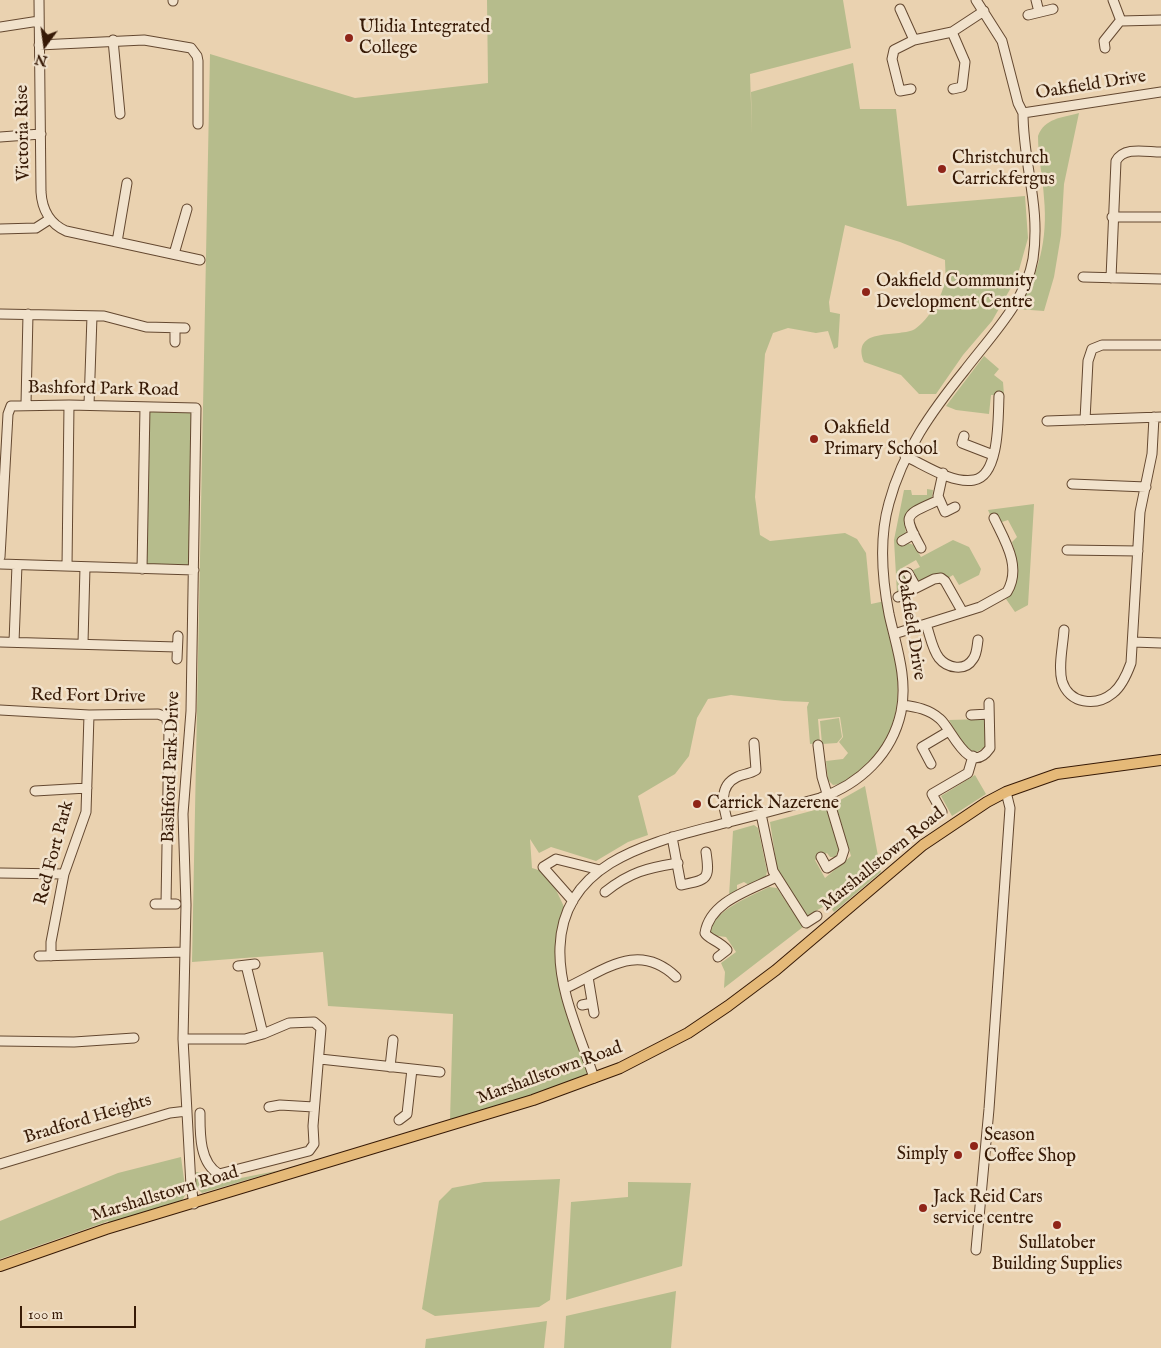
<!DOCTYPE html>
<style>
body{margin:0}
#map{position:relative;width:1161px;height:1348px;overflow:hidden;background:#ead2b0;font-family:"IM FELL English",serif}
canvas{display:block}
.north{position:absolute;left:20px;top:20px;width:50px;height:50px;-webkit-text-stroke:4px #f1e2cc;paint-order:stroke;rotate:194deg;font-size:14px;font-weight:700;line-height:20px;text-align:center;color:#371a06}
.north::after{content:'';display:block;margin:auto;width:18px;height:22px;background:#371a06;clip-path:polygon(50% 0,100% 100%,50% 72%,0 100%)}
.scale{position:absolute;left:20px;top:1306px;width:116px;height:22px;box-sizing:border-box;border:2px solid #371a06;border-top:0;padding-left:6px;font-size:15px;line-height:18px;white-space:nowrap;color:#371a06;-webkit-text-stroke:4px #f1e2cc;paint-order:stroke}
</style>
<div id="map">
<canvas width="1161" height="1348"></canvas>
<div class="north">N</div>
<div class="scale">100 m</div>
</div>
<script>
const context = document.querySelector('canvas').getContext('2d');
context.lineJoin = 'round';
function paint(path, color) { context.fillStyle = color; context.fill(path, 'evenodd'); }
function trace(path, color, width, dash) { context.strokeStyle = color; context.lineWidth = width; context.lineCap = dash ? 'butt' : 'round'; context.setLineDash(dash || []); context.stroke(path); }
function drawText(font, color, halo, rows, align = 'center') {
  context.font = font + ' "IM FELL English",serif'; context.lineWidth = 5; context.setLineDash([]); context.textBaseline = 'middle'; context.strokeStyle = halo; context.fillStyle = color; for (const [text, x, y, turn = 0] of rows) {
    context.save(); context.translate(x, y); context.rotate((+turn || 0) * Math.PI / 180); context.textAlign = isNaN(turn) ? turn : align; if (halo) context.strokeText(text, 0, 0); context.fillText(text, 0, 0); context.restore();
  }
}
paint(new Path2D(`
 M 487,0 L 843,0 L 851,48 L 750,74 L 752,134 L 751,92 L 853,63 L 860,109 L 896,109 L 907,206 L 1025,196 L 1028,238 L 1017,277 L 992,321 L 963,355 L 936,394 L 919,394 L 901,375 L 864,362 C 850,326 901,338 915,329 C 929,319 943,296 945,280 C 946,273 945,266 945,260 L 900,242 L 845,225 L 829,302 L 830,312 L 840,314 L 838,347 L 834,349 L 828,331 L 816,333 L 788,328 L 773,333 L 765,354 L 755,497 L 760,535 L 770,541 L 845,533 L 857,539 L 866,553 L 871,604 L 885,601 C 896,660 916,722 862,768 C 854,774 843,785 833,785 L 828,780 L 826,761 L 843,759 L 848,753 L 839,742 L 843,737 L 840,717 L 818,719 L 820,743 L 810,744 L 807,707 L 809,702 L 784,701 L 731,695 L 708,699 L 697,718 L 689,756 L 675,774 L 638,796 L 648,835 L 628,842 L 596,861 L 551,847 L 539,853 L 530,839 L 532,868 L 548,873 L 567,913 L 560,949 L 576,1023 L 594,1078 L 202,1193 L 196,1187 L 196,1172 L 210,1173 L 216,1183 L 281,1170 L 450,1120 L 453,1014 L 328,1006 L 323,952 L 192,962 L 210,54 L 355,98 L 488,83 Z
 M 1079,113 L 1064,184 L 1061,235 L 1054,277 L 1044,311 L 1017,309 C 1039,275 1048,239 1044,198 C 1043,178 1038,157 1038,136 C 1045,118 1061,118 1079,113 Z
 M 984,356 L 999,369 L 994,375 L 1003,382 L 1004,395 L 991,395 L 989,414 L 956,410 L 946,406 Z
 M 145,407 L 196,408 L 194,570 L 142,569 Z
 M 927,489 L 933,490 L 932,498 L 907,512 L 904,521 L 906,533 L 899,540 L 902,545 L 908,543 L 914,545 L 921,557 L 953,540 L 969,547 L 981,569 L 979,575 L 959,585 L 953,575 L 948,578 L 941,573 L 918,581 L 911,571 L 920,567 L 916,560 L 902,568 L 909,584 L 906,589 L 897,593 L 894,540 L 904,490 L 911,490 L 912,495 L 927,495 Z
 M 1034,504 L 1028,605 L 1015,612 L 1006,599 C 1021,581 1018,562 1012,542 L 1017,537 L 1008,520 L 1002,522 L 991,517 L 988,510 Z
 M 839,718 L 842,737 L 837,743 L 822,744 L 820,721 Z
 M 984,719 L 987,740 L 985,747 L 975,753 L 966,749 L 949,720 Z
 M 975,775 L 986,794 L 952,816 L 941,796 Z
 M 865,786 L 881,872 L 834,912 L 828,904 L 807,916 L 777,868 L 770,822 L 826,807 L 839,850 L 835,857 L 830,857 L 827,853 L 815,860 L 825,878 L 851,856 L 835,803 Z
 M 754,825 L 758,828 L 767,871 L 766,876 L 749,885 L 744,882 L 737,885 L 737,891 L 729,896 L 733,831 Z
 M 769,887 L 777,888 L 803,927 L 724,988 L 725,972 L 721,963 L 736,952 L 726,937 L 711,935 C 708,912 752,896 769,887 Z
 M 181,1157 L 186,1194 L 181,1202 L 110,1224 L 108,1221 L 103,1223 L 0,1259 L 0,1221 L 118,1173 Z
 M 560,1179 L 550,1300 L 539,1307 L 435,1316 L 422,1309 L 439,1201 L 452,1188 L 484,1182 Z
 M 628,1182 L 691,1183 L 682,1266 L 566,1300 L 571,1202 L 628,1197 Z
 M 676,1291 L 671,1348 L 564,1348 L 566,1316 Z
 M 547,1321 L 544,1348 L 425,1348 L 426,1339 Z`), '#b6bc8c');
const minor = new Path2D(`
 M 39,0 L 41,192 C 42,209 50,224 66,231 L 200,260
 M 173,0 L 173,1
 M 976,0 L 1002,41 L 1018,103 L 1023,113
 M 1036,0 L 1039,12
 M 1113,0 L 1121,21 L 1161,20
 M 900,9 L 914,40
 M 1028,15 L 1053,9
 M 0,27 L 39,21
 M 952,32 L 965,62 L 962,87 L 953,89
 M 113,40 L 120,114
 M 39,45 L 144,40 L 191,48 L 197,56 L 198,61 L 198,124
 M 1105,48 L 1104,41 L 1120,21
 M 911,89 L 900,91 L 892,59 L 894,50 L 914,40 L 952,32 L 984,11
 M 0,137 L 41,134
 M 1112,217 L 1161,217
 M 0,229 L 36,228 L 50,219
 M 117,242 L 127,183
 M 174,254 L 187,209
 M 1083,277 L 1161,279
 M 1111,278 L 1116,161 C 1124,146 1146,152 1161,152
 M 0,314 L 104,316 L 146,327 L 185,328
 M 175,342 L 175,328
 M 26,404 L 28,314
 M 89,405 L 92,316
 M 1085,420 L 1088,361 L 1092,349 L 1102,345 L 1161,345
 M 1047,421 L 1161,417
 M 964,436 L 962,443 L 993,455
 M 905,456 C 925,465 952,484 974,480 C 1000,476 998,416 999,396
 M 943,473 L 938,496 L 945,512 L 955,507
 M 1072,484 L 1146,487
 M 902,541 L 914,534
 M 921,548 C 902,513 904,516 939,500
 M 1067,550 L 1138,551
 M 0,557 L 8,414 L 11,406 L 69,405 L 196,408 L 191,711 L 183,814 L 186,905 L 183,1039 L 191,1186 L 194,1204
 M 0,564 L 194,570
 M 67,566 L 69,405
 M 142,569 L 145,407
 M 908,573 L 916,587
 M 898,597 L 934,579 L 941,578 L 945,581 L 962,611
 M 926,624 C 930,635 932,649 939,658 C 947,668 965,672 973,659 C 977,654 977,646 978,640
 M 1064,630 C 1063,646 1058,666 1062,681 C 1069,704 1096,707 1113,693 C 1122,686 1127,674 1131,663 L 1140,512 L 1152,454 L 1154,417
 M 894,634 L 980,607 L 1007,592 C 1022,567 1005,541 994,518
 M 0,642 L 177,647
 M 14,642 L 17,565
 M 1133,642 L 1161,643
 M 83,643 L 85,567
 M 177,659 L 178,636
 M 903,705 C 916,707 929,709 940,719 C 952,729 969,778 990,748 L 989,703
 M 0,710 L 89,715 L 158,714 L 166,717 L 169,729 L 166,904
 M 971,715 L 989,714
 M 818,745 L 822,777 L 844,850 L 841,859 L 827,868 L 821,857
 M 931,764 L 922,747 L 949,731
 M 35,791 L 87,788
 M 942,812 L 932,794 L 968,773 L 973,756
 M 761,814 L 773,871 L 806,923 L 817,916
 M 728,823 C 723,807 718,786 737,777 C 743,774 750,774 756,770 L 754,743
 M 672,837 L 681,885 C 708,880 710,879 706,852
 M 0,873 L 64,874
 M 605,892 C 630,872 647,868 678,863
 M 573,901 L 543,867 L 556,859 L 600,870
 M 155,904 L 176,904
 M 39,956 L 184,952
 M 51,956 L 51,942 L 64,874 L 86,812 L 89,715
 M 718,957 L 727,950 C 720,941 708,939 705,933 C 710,901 751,890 776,877
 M 246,965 L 263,1034
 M 238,966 L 255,964
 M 588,977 L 594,1013
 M 566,988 C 605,970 638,941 676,977
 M 582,1005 L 592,1003
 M 183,1039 L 245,1039 L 263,1034 L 289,1023 L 314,1022 L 321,1028 L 313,1126 L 314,1144 L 309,1151 L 219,1174 C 199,1163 200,1132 200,1113
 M 0,1041 L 74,1042 L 134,1038
 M 320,1059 L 440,1072
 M 390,1067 L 393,1040
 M 594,1078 C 581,1037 558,991 560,947 C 563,860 654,842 721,824 C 754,816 787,807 820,798 C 860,784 892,754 901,712 C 908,678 896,646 889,614 C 882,578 879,538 889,503 C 903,451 932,411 965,370 C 990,337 1026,301 1033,259 C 1041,206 1023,164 1023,113 L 1161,92
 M 269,1107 L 280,1105 L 314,1107
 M 399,1120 L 407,1114 L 412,1069
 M 0,1164 L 170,1113 L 187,1111
 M 976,1250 L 989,1109 L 1010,808 L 1006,792`);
const major = new Path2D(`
 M 0,1266 L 106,1229 L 533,1100 L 620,1068 L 688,1033 L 728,1006 L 776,970 L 923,845 L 987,802 L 1006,792 L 1057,774 L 1161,760`);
trace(minor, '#644830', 11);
trace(major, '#371a06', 12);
trace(minor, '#f1e2cc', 9);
trace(major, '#e5b978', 10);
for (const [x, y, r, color] of [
 [349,38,5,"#8f2418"],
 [942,169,5,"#8f2418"],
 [866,292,5,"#8f2418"],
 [814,439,5,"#8f2418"],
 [697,804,5,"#8f2418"],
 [974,1146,5,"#8f2418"],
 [958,1155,5,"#8f2418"],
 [923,1208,5,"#8f2418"],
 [1057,1225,5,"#8f2418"]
]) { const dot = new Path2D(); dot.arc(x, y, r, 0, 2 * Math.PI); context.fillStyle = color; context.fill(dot); trace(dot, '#f1e2cc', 2); }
drawText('18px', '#371a06', '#f1e2cc', [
 ["Ulidia Integrated",359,28],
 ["College",359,49],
 ["Christchurch",952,159],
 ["Carrickfergus",952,180],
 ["Oakfield Community",876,282],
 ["Development Centre",876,303],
 ["Oakfield",824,429],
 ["Primary School",824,450],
 ["Carrick Nazerene",707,804],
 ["Season",984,1136],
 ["Coffee Shop",984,1157],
 ["Simply",948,1155,"right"],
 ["Jack Reid Cars",933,1198],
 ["service centre",933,1219],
 ["Sullatober",1057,1244,"center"],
 ["Building Supplies",1057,1265,"center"]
], 'left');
drawText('18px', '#371a06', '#f1e2cc', [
 ["Oakfield Drive",1091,86,-9],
 ["Victoria Rise",24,133,-91],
 ["Bashford Park Road",103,390,1],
 ["Oakfield Drive",910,625,81],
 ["Red Fort Drive",88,697,1],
 ["Bashford Park Drive",172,767,-88],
 ["Red Fort Park",55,853,-75],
 ["Marshallstown Road",883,860,-39],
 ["Marshallstown Road",550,1074,-20],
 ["Bradford Heights",88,1120,-17],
 ["Marshallstown Road",165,1195,-17]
]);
</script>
